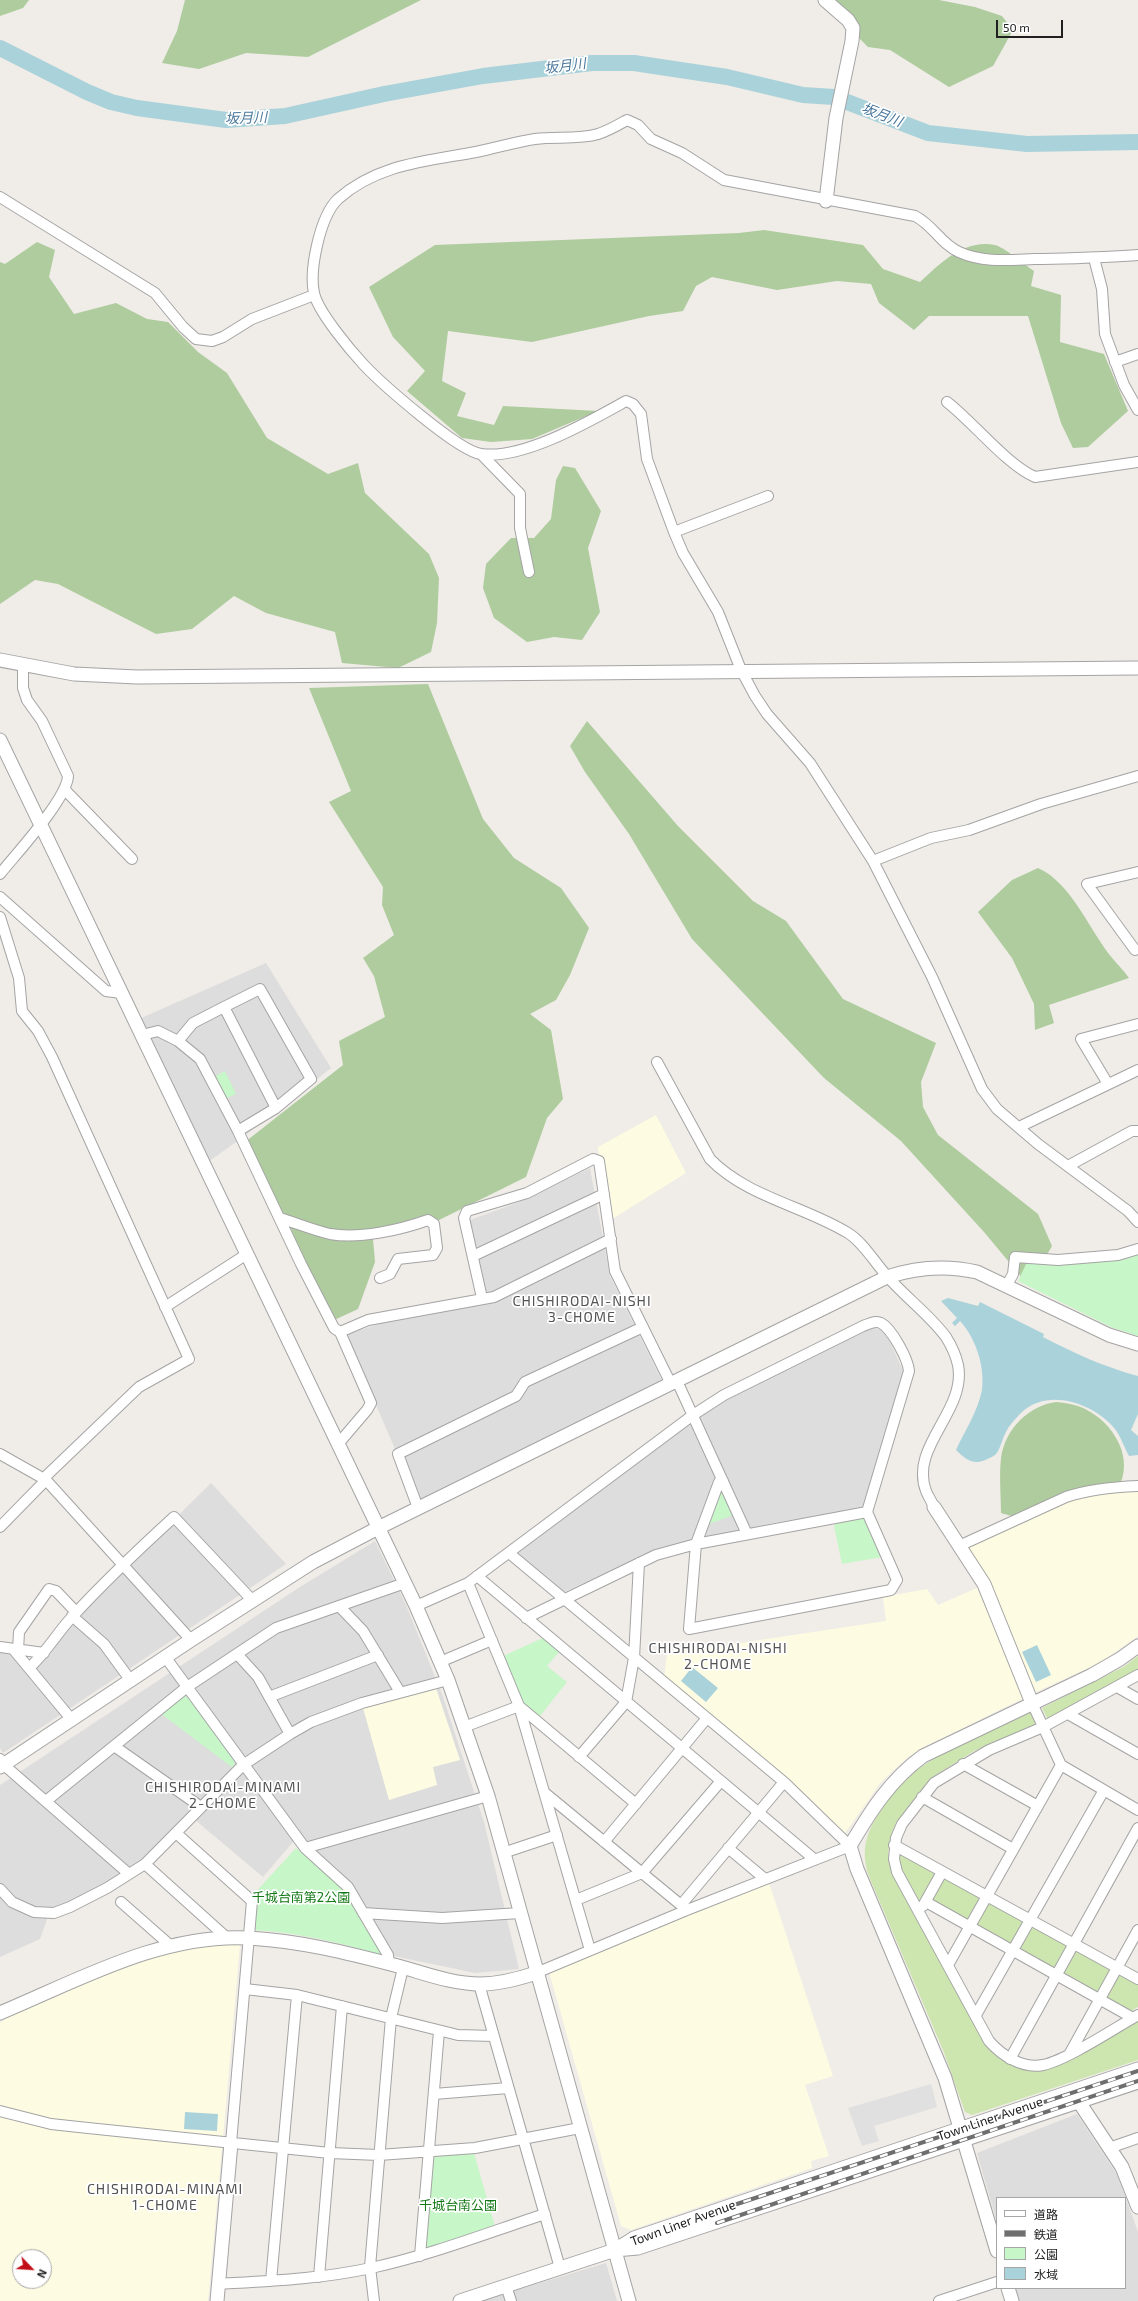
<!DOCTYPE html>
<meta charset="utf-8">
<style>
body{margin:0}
#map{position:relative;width:1138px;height:2301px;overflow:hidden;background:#f0ece7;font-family:"Exo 2","Noto Sans JP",sans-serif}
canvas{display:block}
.legend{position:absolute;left:996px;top:2197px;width:130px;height:92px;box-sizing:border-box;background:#fff;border:1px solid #a6a6a6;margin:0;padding:5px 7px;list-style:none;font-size:12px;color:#202020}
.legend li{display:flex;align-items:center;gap:8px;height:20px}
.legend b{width:20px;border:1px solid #a6a6a6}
.north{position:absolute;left:12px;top:2249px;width:40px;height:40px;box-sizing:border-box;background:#fff;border:1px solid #a6a6a6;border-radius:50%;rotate:115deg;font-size:11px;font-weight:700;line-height:16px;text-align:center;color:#202020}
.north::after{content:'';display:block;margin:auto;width:14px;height:18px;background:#c20d16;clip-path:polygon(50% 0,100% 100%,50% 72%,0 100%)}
.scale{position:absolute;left:996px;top:20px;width:67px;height:18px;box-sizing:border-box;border:2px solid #202020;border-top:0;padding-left:5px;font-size:12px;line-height:14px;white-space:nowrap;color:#202020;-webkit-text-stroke:3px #fff;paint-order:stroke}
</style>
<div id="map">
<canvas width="1138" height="2301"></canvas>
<ul class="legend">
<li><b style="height:5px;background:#fff"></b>道路</li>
<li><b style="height:5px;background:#6e6e6e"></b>鉄道</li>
<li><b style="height:11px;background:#c7f6c8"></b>公園</li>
<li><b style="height:11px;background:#aad2da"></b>水域</li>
</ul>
<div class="north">N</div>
<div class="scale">50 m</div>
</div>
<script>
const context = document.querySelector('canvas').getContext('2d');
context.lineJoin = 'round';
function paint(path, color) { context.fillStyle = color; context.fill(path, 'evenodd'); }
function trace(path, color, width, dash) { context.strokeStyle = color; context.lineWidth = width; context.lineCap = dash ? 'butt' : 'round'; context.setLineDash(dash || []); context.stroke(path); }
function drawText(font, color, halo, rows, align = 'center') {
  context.font = font + ' "Exo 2","Noto Sans JP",sans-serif'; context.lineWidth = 3.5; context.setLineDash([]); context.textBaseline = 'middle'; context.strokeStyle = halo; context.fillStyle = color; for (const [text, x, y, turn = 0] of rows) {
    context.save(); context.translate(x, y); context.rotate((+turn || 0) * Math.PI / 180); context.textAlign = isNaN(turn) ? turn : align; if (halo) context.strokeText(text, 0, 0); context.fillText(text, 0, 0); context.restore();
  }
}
paint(new Path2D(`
 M 266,963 L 331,1068 L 243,1137 L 208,1162 L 139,1019 Z
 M 590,1168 L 610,1276 L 662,1381 L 420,1501 L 395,1449 L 346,1335 L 381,1323 L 486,1302 L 470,1220 L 530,1198 Z
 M 871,1327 L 885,1331 L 904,1373 L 863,1508 L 773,1523 L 653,1551 L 562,1593 L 515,1553 L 721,1401 Z
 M 211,1483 L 286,1564 L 3,1753 L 0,1748 L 0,1651 L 11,1653 L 28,1673 L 51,1654 L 60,1637 L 129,1564 Z
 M 375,1541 L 406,1605 L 442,1694 L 484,1822 L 519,1969 L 475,1973 L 394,1956 L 344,1877 L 304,1842 L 293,1842 L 263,1877 L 188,1814 L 140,1861 L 80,1898 L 51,1908 L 40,1939 L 0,1957 L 0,1785 L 300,1587 Z
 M 1077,2114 L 1118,2176 L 1138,2232 L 1138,2301 L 1019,2301 L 1015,2288 L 1125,2288 L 1125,2198 L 997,2198 L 997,2223 L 977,2153 Z
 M 606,2263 L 617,2301 L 480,2301 Z`), '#dedddd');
paint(new Path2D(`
 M 656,1115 L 686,1173 L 609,1221 L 598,1147 Z
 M 1138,1491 L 1138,1636 L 1101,1662 L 1034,1693 L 966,1550 L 968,1545 L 1076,1498 L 1110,1492 Z
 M 977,1588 L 1024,1698 L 926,1746 L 908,1757 L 881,1782 L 843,1836 L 804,1794 L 664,1677 L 667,1654 L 886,1621 L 883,1597 L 927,1589 L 938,1605 Z
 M 436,1688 L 460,1760 L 433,1767 L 437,1785 L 389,1800 L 363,1708 Z
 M 769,1883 L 833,2076 L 805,2085 L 829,2156 L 811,2161 L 812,2168 L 631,2230 L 621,2226 L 549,1972 Z
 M 240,1944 L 223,2138 L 46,2119 L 0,2106 L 0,2023 L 11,2013 L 145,1959 L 194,1947 Z
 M 0,2115 L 48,2128 L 222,2147 L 208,2301 L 0,2301 ZM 20,2257 L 44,2257 L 44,2281 L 20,2281 Z`), '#fdfce2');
paint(new Path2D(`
 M 1138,1656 L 1138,1670 L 1051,1718 L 1047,1718 L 1042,1708 L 1125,1666 Z
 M 1031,1712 L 1036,1721 L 1034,1725 L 974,1751 L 931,1778 L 896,1823 L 892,1832 L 888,1853 L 891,1871 L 986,2045 L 1001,2060 L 1027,2070 L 1138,2020 L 1138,2060 L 972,2115 L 965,2112 L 943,2050 L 870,1879 C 860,1853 865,1833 881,1811 C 890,1797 899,1784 912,1774 C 941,1750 996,1729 1031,1712 Z
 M 902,1853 L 937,1874 L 921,1901 L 918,1901 L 906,1880 L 897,1855 Z
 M 946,1876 L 981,1896 L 967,1922 L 928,1901 L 942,1878 Z
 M 991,1901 L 1024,1919 L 1024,1923 L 1011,1946 L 971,1926 L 985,1902 Z
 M 1034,1925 L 1068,1944 L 1067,1950 L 1055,1971 L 1017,1950 L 1030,1926 Z
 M 1073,1949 L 1077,1949 L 1110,1968 L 1111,1971 L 1098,1995 L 1059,1974 Z
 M 1117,1973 L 1138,1983 L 1138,2007 L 1129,2012 L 1103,1998 Z`), '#cde6b0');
paint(new Path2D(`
 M 0,0 L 29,0 L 23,8 L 0,16 Z
 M 185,0 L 421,0 L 308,57 L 246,53 L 199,69 L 162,63 L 177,31 Z
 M 833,0 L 939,0 L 975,7 L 1002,16 L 1013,30 L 993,66 L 949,87 L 890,50 L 868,47 L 856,35 Z
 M 764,230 L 863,245 L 883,269 L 920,282 C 941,263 964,239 995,245 C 1004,247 1025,265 1034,271 L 1031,286 L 1061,295 L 1060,342 L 1104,354 L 1128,411 L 1088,447 L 1073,448 L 1061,423 L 1028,316 L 929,316 L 914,330 L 879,303 L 871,284 L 837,281 L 777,290 L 712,277 L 696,286 L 683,311 L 649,316 L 532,342 L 448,331 L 442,381 L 466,393 L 457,416 L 494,425 L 503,406 L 598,411 L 532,439 L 491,442 L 462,438 L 407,391 L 425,371 L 393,337 L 369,287 L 435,245 L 739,233 Z
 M 37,242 L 55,250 L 49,277 L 74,314 L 116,303 L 147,319 L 168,322 L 198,352 L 227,373 L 267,438 L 328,474 L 358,463 L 365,493 L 429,554 L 439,578 L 437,623 L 431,652 L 398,668 L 342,663 L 335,632 L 266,613 L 234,596 L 192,629 L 156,634 L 58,584 L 35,580 L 0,604 L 0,262 L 5,264 Z
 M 563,466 L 575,468 L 601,511 L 588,548 L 600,612 L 582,640 L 554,637 L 527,642 L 494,618 L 483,588 L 486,564 L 511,538 L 534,538 L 551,519 L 556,480 Z
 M 428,684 L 483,819 L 514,858 L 561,888 L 589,928 L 570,975 L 556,1000 L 530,1014 L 551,1030 L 563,1099 L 547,1118 L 526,1177 L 431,1224 L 389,1230 L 373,1239 L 375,1262 L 358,1309 L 330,1322 L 289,1224 L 245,1142 L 343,1065 L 339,1041 L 385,1017 L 374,976 L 363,958 L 394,935 L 382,905 L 383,887 L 329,802 L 351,791 L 309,688 Z
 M 587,721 L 678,826 L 753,901 L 786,921 L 843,999 L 936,1043 L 921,1082 L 923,1107 L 938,1135 L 1038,1214 L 1052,1246 L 1029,1286 L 984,1232 L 901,1141 L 824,1078 L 692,939 L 629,834 L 585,772 L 570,746 Z
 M 1038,868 C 1072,883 1090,932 1113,959 C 1119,966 1124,971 1129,978 L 1049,1005 L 1054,1023 L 1035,1030 L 1034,1004 L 1012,958 L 978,912 L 1012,880 Z
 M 1057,1402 C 1067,1403 1078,1405 1087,1410 C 1112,1423 1132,1454 1121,1482 L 1071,1490 L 1015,1517 L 1001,1513 C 1001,1495 999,1476 1001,1458 C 1005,1429 1029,1405 1057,1402 Z`), '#aecc9e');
paint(new Path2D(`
 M 225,1071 L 236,1094 L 223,1100 L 212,1078 Z
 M 1138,1252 L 1138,1336 L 1111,1327 L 1018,1281 L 1026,1264 L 1052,1263 Z
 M 721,1488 L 733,1515 L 707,1525 Z
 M 863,1518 L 866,1521 L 882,1557 L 842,1564 L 834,1526 L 836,1523 Z
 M 543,1638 L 560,1651 L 547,1666 L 567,1682 L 540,1716 L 521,1700 L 503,1656 Z
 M 182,1695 L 189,1698 L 235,1761 L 233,1768 L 160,1713 Z
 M 296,1848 L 344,1888 L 383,1952 L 382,1955 C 339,1943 298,1932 253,1930 L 252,1896 Z
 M 474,2153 L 495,2227 L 427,2250 L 424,2248 L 432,2160 L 435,2157 Z`), '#c7f6c8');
paint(new Path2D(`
 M 931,2084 L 937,2107 L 874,2126 L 879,2141 L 862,2146 L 848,2108 Z`), '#e0e0e0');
paint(new Path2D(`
 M 948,1298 L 978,1306 L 980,1302 L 1044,1334 L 1043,1337 C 1074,1353 1104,1367 1138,1376 L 1138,1414 L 1131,1430 L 1138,1436 L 1138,1455 L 1129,1456 C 1124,1447 1121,1437 1115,1429 C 1095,1404 1049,1387 1022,1412 C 1016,1418 1009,1425 1005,1434 C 1002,1440 1000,1450 995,1455 C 977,1466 970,1464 956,1450 C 964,1432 978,1411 982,1390 C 985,1367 976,1338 960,1321 L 955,1326 L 952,1323 L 957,1318 L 941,1301 Z
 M 1037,1645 L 1051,1675 L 1036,1682 L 1022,1652 Z
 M 692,1667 L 718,1688 L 706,1702 L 681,1681 Z
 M 185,2112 L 218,2114 L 217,2131 L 184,2129 Z`), '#aad2da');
trace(new Path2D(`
 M 0,48 L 87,92 L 111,102 L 137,108 L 226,120 L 285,116 L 384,94 L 483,76 L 592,63 L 634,63 L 727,77 L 803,95 L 834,97 L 928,133 L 1027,144 L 1138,142`), '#aad2da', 16);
const minor = new Path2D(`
 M 0,197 L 155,293 L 183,327 L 196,339 L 212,341 L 223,337 L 252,319 L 314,295
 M 1138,255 C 1103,257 1069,259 1034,259 C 1009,260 983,263 959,252 C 941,244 933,225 915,216 L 724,180 L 682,153 L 651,139 L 638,125 L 627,120 C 618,125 608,131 598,134 C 578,140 555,136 535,139 C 515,142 496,148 476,152 C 427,161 377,164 338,199 C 320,216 309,270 314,293 C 318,312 351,351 364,365 C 382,384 458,451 481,454 C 523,460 590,421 626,401 L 633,404 L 641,414 L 647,459 L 674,532 L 683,553 L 718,612 L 741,670 L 755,696 L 767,714 L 810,763 L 873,861 L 932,977 L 982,1089 L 997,1109 L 1038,1144 L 1128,1211 L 1138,1222
 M 1094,258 L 1102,289 L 1105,334 L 1124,385 L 1138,410
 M 1115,362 L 1138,354
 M 947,402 C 974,423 1007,465 1035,477 L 1138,462
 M 482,455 L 520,494 L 520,528 L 529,572
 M 674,532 L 768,496
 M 65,790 L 132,859
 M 873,861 L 931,838 L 969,830 L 1041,804 L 1138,776
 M 0,874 C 16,854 67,799 68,776 L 42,721 L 27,700 L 23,688 L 23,664
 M 0,897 L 106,991 L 121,993
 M 0,917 L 19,978 L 22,1011 L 38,1031 L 52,1057 L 189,1359 L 139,1387 L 44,1478
 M 1135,950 L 1087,884 L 1138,872
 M 224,1007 L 260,989 L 311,1079 L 276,1108 L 238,1131
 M 142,1035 L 158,1031 L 178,1041 L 193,1023 L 224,1007 L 276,1108
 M 178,1041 L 200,1059 L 238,1131 L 301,1264 L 334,1328 L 340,1332
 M 657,1062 L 710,1159 C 747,1197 804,1206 848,1233 C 863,1242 875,1263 887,1276 C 905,1297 930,1315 946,1337 C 951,1345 956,1356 958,1365 C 967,1411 909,1446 926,1491 C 928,1496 932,1502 934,1507
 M 1108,1084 L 1081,1039 L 1138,1024
 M 1019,1127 L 1138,1070
 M 1068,1166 L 1132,1131 L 1138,1131
 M 280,1218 C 296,1223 313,1230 330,1234 C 360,1239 400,1230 428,1220 L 434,1224 L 437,1248 L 433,1255 L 398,1259 L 390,1274 L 380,1278
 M 473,1256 L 604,1194
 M 1007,1285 L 1013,1274 L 1015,1257 L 1058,1260 L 1118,1255 L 1138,1249
 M 482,1298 L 464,1218 L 467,1211 L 527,1193 L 593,1159 L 599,1161 L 615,1271 L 671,1384
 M 165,1307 L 247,1254
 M 677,1381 L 747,1534
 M 338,1444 L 367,1410 L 371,1403 L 340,1332 L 368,1320 L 494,1297 L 611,1239
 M 0,1454 L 46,1480 L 191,1640
 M 418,1508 L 398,1454 L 516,1396 L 525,1382 L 643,1327
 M 0,1527 L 46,1480
 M 959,1546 L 1066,1497 C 1090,1489 1113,1487 1138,1486
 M 509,1553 L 784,1782 L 850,1846
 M 477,1576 L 814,1859
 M 468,1583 L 519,1706 L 590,1950
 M 339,1606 L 363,1631 L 400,1692
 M 416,1606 L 468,1583 L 693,1415 L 724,1395 L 863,1326 C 869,1324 875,1320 881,1323 C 892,1329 908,1359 909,1371 L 867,1512 L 897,1580 L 891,1590 L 689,1629 L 696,1544 L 719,1482 L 723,1481
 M 72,1616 L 104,1644 L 131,1681
 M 526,1618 L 656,1555 L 696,1544 L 867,1512
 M 0,1647 L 44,1653
 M 13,1649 L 72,1720
 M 18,1650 L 19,1632 L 49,1589 L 56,1591 L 76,1612
 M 237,1654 L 258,1677 L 290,1734
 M 166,1658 L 305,1848 L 348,1887 L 388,1955 L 389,1964
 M 440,1662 L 492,1640
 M 29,1668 C 46,1653 57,1633 72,1617 C 104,1582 139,1549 174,1517 L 253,1601
 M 1138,1675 L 1043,1727 L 989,1750 L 934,1783 L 902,1824 L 896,1838 L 894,1859 L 897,1872 L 989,2041 C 1002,2056 1023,2069 1043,2065 C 1067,2060 1115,2028 1138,2015
 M 1117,1687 L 1138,1699
 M 269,1697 L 378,1655
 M 1032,1703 L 1061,1765 L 1138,1810
 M 1068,1714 L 1138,1754
 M 464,1727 L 519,1706 L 636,1804
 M 114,1746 L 201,1807
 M 579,1757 L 626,1702 L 634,1658 L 639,1563
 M 0,1759 L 4,1765 L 129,1874
 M 963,1764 L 1038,1806
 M 545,1793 L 687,1910
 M 922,1797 L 1013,1849
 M 46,1801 L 187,1687 L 276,1628 L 405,1583
 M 176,1833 L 252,1901 L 231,2143
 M 604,1842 L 707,1718
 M 894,1845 L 1138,1979
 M 305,1848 L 488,1796
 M 728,1848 L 765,1879
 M 503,1853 L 557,1835
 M 145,1864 L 226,1937
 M 0,1889 L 12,1902 L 34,1912 L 54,1913 L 70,1907 L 107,1888 L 145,1864 L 243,1765 L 290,1734 L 311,1722 L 362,1703 L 448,1680
 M 576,1900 L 642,1873 L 721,1781
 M 121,1902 L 171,1946
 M 926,1902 L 1133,2018
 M 681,1905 L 784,1782
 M 923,1906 L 942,1872
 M 363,1913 L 442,1918 L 520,1913
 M 948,1965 L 1061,1765
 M 536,1973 L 687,1910 L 850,1846
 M 479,1984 L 560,2268
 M 245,1989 L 297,1995 L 458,2035 L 493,2036
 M 976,2015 L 1104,1790
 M 1070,2053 L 1138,1930
 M 1010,2059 L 1138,1828
 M 434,2094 L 508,2088
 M 0,2111 L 51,2124 L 88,2128 L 330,2153 L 379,2155 L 475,2148 L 580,2128
 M 1109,2148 L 1138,2138
 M 420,2256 L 439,2031
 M 319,2277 L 342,2006
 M 271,2281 L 297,1995
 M 218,2284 C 269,2281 321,2279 371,2268 C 431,2255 487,2233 545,2214
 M 506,2286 L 511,2301
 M 374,2301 L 370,2267 L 391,2018 L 403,1968
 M 939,2301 L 997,2282`);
const tertiary = new Path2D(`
 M 825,0 L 848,20 L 853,28 L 852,41 L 836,118 L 826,201
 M 0,660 L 74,674 L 137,677 L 1138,668
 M 0,740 L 416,1606 L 448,1680 L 488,1796 L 629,2301
 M 934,1507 L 984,1584 L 1032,1703
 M 0,1767 L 191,1640 L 313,1562 L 378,1528 L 887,1277 C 917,1267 946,1265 977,1272 L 1109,1335 L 1138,1344
 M 0,2013 C 79,1980 162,1933 249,1938 C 301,1941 348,1953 398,1966 C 424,1973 452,1984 480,1984 C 500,1984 518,1979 536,1973
 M 1079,2102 L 1122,2167 L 1138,2207
 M 618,2248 L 634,2238 L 1138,2069
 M 997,2251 L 945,2078 L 857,1869 L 850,1846 C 870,1812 890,1780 923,1756 L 1092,1675 L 1120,1659 L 1138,1646
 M 1008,2288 L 1012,2301
 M 217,2301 L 231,2143
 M 460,2301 L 615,2250 L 638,2248 L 1138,2082`);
trace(minor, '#a4a4a4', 12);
trace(tertiary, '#a4a4a4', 15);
trace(minor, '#fff', 10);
trace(tertiary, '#fff', 13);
const rail = new Path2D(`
 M 713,2212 L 1138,2071
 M 717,2223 L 1138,2081`);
trace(rail, '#6e6e6e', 4);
trace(rail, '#fff', 2.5, [8]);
drawText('13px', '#137916', '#fff', [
 ["千城台南第2公園",301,1898],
 ["千城台南公園",458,2206]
]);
drawText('13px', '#202020', '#fff', [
 ["Town Liner Avenue",990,2119,-19],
 ["Town Liner Avenue",683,2223,-20]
]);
drawText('italic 14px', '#4b779b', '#fff', [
 ["坂月川",565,66,-7],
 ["坂月川",882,115,21],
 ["坂月川",246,118,-2]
]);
context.letterSpacing = '1px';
drawText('14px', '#535353', '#fff', [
 ["CHISHIRODAI-NISHI",582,1301],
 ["3-CHOME",582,1317],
 ["CHISHIRODAI-NISHI",718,1648],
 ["2-CHOME",718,1664],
 ["CHISHIRODAI-MINAMI",223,1787],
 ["2-CHOME",223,1803],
 ["CHISHIRODAI-MINAMI",165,2189],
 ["1-CHOME",165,2205]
]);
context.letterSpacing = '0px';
</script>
